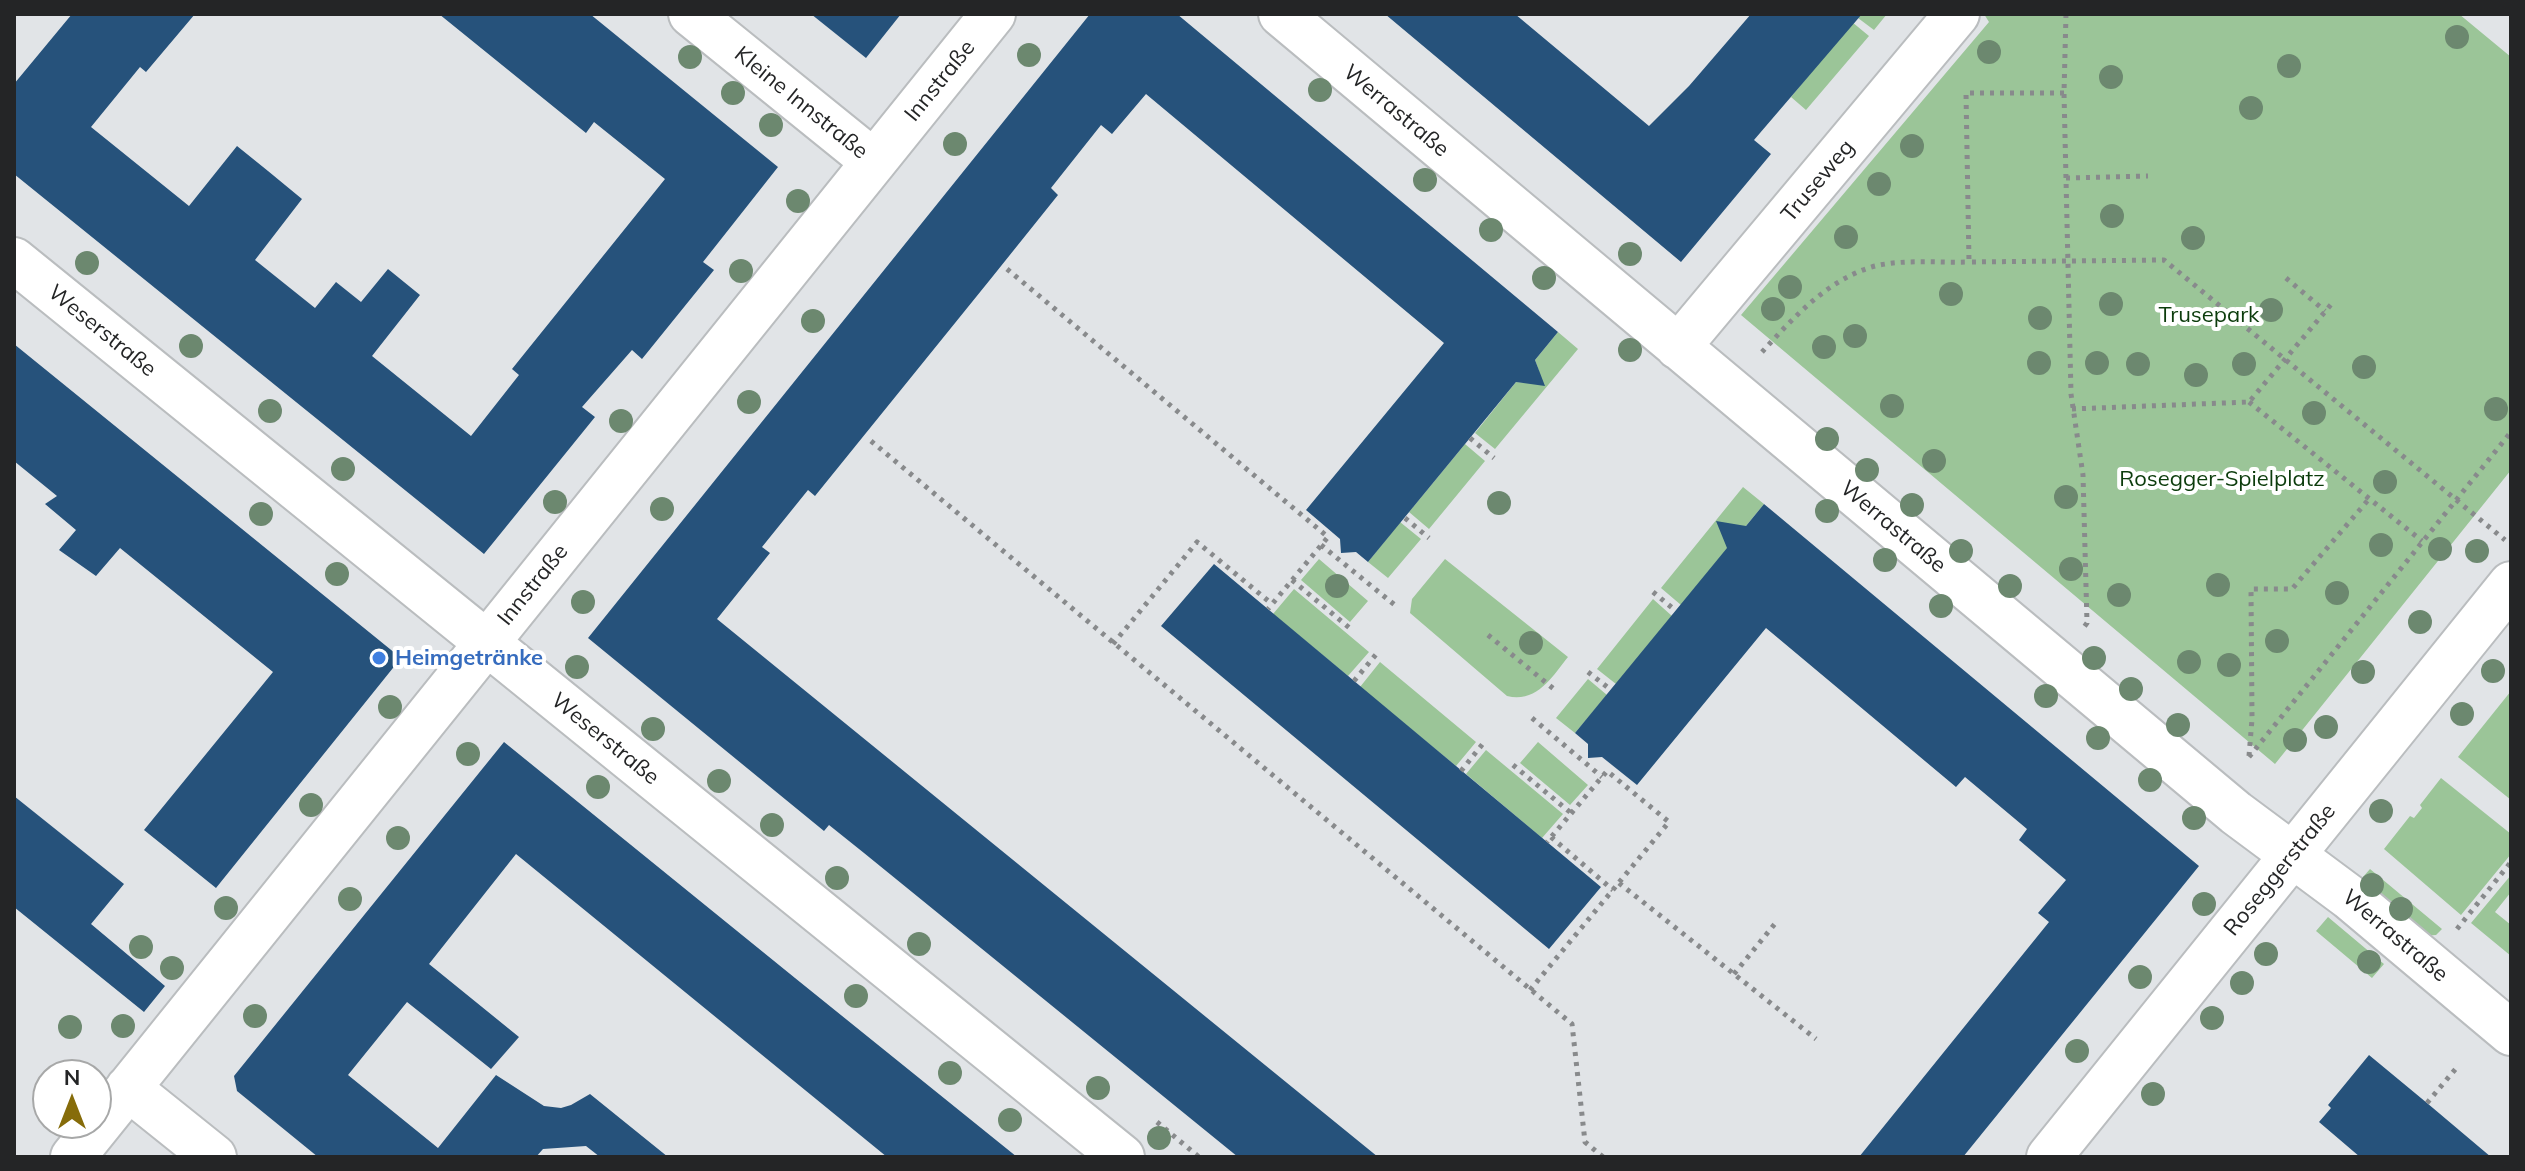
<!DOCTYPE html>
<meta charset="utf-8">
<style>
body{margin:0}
#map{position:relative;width:2525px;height:1171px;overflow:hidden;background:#e1e4e7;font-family:Mulish,sans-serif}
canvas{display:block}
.frame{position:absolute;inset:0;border:16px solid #242526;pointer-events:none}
.north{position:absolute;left:32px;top:1059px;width:80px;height:80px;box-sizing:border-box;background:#fff;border:2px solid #a7a8a8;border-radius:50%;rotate:0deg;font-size:22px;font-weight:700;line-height:32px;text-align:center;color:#242526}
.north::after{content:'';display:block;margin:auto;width:28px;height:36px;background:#866c0a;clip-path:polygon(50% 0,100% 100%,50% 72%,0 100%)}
</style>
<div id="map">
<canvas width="2525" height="1171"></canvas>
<div class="frame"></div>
<div class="north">N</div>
</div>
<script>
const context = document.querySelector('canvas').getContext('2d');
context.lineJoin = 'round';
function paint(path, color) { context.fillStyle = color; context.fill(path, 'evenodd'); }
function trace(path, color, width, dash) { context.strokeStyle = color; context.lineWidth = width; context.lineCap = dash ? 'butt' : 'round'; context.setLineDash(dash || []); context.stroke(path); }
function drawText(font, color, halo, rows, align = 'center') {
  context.font = font + ' Mulish,sans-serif'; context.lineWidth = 8; context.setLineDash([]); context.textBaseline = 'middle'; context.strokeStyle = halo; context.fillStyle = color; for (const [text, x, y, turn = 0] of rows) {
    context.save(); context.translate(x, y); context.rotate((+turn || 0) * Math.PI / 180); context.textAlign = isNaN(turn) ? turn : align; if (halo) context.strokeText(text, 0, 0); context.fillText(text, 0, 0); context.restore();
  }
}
paint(new Path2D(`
 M 1861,14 L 1887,14 L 1874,30 L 1858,18 Z
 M 1984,14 L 2459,14 L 2511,57 L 2511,470 L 2275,764 L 1741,315 L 1989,22 Z
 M 1852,22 L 1869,36 L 1806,110 L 1791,97 Z
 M 1558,332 L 1578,349 L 1495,449 L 1475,433 L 1516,382 L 1530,383 L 1539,371 L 1535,360 Z
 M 1465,444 L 1485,461 L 1429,529 L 1409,512 Z
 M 1743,487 L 1764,504 L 1681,605 L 1661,588 Z
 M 1400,522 L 1421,539 L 1388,578 L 1368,562 Z
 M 1319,559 L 1368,601 L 1350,622 L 1301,580 Z
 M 1445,559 L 1568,657 C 1552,677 1537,703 1507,696 L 1410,613 L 1412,599 Z
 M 1294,589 L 1369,652 L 1348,676 L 1273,614 Z
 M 1653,599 L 1672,616 L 1616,684 L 1597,669 Z
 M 1380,662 L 1476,742 L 1456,766 L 1360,687 Z
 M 1588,679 L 1607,695 L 1575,733 L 1556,718 Z
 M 2511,691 L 2511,800 L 2458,757 Z
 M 1538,742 L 1588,785 L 1570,805 L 1520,763 Z
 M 1486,750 L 1563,814 L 1542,838 L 1466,774 Z
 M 2441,778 L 2511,834 L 2511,854 L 2461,915 L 2384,849 L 2410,816 L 2414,818 L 2422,808 L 2420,805 Z
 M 2370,869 L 2442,929 L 2436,935 L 2423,936 L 2356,885 Z
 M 2511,875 L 2511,892 L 2495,912 L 2511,925 L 2511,956 L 2471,923 Z
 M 2328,917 L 2384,964 L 2372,978 L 2316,931 Z`), '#9bc598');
paint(new Path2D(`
 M 72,14 L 195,14 L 146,72 L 140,67 L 91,127 L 189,206 L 237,146 L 268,171 L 302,199 L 255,260 L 315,308 L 336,282 L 361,302 L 388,269 L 420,295 L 372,356 L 471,436 L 519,375 L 512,369 L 665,179 L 594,122 L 586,133 L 439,14 L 590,14 L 778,167 L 703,262 L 714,270 L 642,359 L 632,350 L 582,407 L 595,417 L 484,554 L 14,174 L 14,84 Z
 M 811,14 L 901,14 L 866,58 Z
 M 1090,14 L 1177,14 L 1558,332 L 1535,360 L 1545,386 L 1516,382 L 1368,562 L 1356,552 L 1341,553 L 1340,539 L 1306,510 L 1444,343 L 1146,94 L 1112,134 L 1101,125 L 1051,188 L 1058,195 L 989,281 L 815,496 L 808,490 L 762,547 L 770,553 L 717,619 L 1378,1157 L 1238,1157 L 864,853 L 829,825 L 824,831 L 588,638 Z
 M 1385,14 L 1515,14 L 1649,126 L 1689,86 L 1751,14 L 1862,14 L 1754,140 L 1771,154 L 1681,262 Z
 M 14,344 L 401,658 L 216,888 L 144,830 L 273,672 L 120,548 L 96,576 L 59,550 L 76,530 L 45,504 L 57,496 L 14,461 Z
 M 1764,504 L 2199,866 L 1963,1157 L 1859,1157 L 2049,922 L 2038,913 L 2066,880 L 2019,840 L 2027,829 L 1965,777 L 1956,787 L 1766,628 L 1637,785 L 1602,757 L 1588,758 L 1588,744 L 1575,733 L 1727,548 L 1716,521 L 1746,526 Z
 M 1214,564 L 1601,887 L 1549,949 L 1161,626 Z
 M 504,742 L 795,978 L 1017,1157 L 887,1157 L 516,854 L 429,964 L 519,1037 L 491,1069 L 407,1002 L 348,1075 L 438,1148 L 496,1075 L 544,1106 L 561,1108 L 571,1105 L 590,1094 L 668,1157 L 600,1157 L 586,1146 L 543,1149 L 536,1157 L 318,1157 L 237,1091 L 234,1076 Z
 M 14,796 L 124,884 L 91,924 L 165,986 L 144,1012 L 14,907 Z
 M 2369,1055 L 2427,1103 L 2491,1157 L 2360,1157 L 2319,1122 L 2331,1108 L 2328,1105 Z`), '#26527b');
const minor = new Path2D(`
 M 691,14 L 874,162
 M 1281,14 L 2236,813 L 2349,897 L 2511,1033
 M 14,260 L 1122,1157
 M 1678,347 L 1957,14
 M 128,1088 L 214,1157
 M 73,1157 L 993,14
 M 2049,1157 L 2511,584`);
trace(minor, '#babdbf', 48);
trace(new Path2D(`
 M 2066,14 L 2064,93 L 2071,394 L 2083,475 L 2087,623 L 2084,627
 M 2064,93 L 1966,93 L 1969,262 L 2164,260 L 2505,540
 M 2066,178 L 2148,176
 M 1007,269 L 1328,537 L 1268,609
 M 2286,278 L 2325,311
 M 1762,352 C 1794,317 1828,279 1875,266 C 1905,259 1939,263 1969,262
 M 2249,402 L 2422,541
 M 2072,409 L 2249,402 L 2334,301
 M 1470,438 L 1494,458
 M 871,441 L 1572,1024 L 1585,1142 L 1603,1157
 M 1405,518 L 1429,538
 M 1321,545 L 1396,606
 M 1292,580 L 1352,630
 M 1653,592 L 1676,611
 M 1488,635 L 1555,690
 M 1113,644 L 1197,542 L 1272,604
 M 1588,672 L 1611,690
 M 1354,681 L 1378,652
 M 1532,718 L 1602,777
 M 2249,756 L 2252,719 L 2251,589 L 2292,589 L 2369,499
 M 2249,757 L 2511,432
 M 1513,765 L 1571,813
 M 1461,771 L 1485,741
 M 1551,837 L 1613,890
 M 1619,883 L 1816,1039
 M 2457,929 L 2511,862
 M 1734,974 L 1778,920
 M 1530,990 L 1669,822 L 1607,771 L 1547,842
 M 2427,1103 L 2458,1066
 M 1157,1122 L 1199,1157`), '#888a8c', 5, [4, 6]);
trace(minor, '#fff', 44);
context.fillStyle = '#6c886f';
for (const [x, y] of [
 [2457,37],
 [1989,52],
 [1029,55],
 [690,57],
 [2289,66],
 [2111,77],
 [1320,90],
 [733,93],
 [2251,108],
 [771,125],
 [955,144],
 [1912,146],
 [1425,180],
 [1879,184],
 [798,201],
 [2112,216],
 [1491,230],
 [1846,237],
 [2193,238],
 [1630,254],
 [87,263],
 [741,271],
 [1544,278],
 [1790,287],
 [1951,294],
 [2111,304],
 [1773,309],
 [2271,310],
 [2040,318],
 [813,321],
 [1855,336],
 [191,346],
 [1824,347],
 [1630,350],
 [2039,363],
 [2097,363],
 [2138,364],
 [2244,364],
 [2364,367],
 [2196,375],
 [749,402],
 [1892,406],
 [2496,409],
 [270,411],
 [2314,413],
 [621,421],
 [1827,439],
 [1934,461],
 [343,469],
 [1867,470],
 [2385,482],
 [2066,497],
 [555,502],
 [1499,503],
 [1912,505],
 [662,509],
 [1827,511],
 [261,514],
 [2381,545],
 [2440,549],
 [1961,551],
 [2477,551],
 [1885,560],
 [2071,569],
 [337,574],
 [2218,585],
 [1337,586],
 [2010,586],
 [2337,593],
 [2119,595],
 [583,602],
 [1941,606],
 [2420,622],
 [2277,641],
 [1531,643],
 [2094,658],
 [2189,662],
 [2229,665],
 [577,667],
 [2493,671],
 [2363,672],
 [2131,689],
 [2046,696],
 [390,707],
 [2462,714],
 [2178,725],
 [2326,727],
 [653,729],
 [2098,738],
 [2295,740],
 [468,754],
 [2150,780],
 [719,781],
 [598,787],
 [311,805],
 [2381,811],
 [2194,818],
 [772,825],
 [398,838],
 [837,878],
 [2372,885],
 [350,899],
 [2204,904],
 [226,908],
 [2401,909],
 [919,944],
 [141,947],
 [2266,954],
 [2369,962],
 [172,968],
 [2140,977],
 [2242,983],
 [856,996],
 [255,1016],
 [2212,1018],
 [123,1026],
 [70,1027],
 [2077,1051],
 [950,1073],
 [1098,1088],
 [2153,1094],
 [1010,1120],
 [1159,1138]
]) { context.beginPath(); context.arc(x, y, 12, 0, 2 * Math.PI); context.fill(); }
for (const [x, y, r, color] of [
 [379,658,8,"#3f7fe0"]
]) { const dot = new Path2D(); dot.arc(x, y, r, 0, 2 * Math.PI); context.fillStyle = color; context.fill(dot); trace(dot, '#fff', 3); }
drawText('22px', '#242526', '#fff', [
 ["Innstraße",940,81,-51],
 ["Kleine Innstraße",801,103,39],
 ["Werrastraße",1396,111,40],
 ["Truseweg",1818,181,-50],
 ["Weserstraße",102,331,39],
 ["Werrastraße",1893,527,40],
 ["Innstraße",533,585,-51],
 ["Weserstraße",605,739,39],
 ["Roseggerstraße",2280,870,-51],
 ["Werrastraße",2395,936,40]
]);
drawText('22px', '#0c3c0c', '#fff', [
 ["Trusepark",2209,315],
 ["Rosegger-Spielplatz",2222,479]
]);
drawText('bold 22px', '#366cbe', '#fff', [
 ["Heimgetränke",395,658]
], 'left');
</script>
